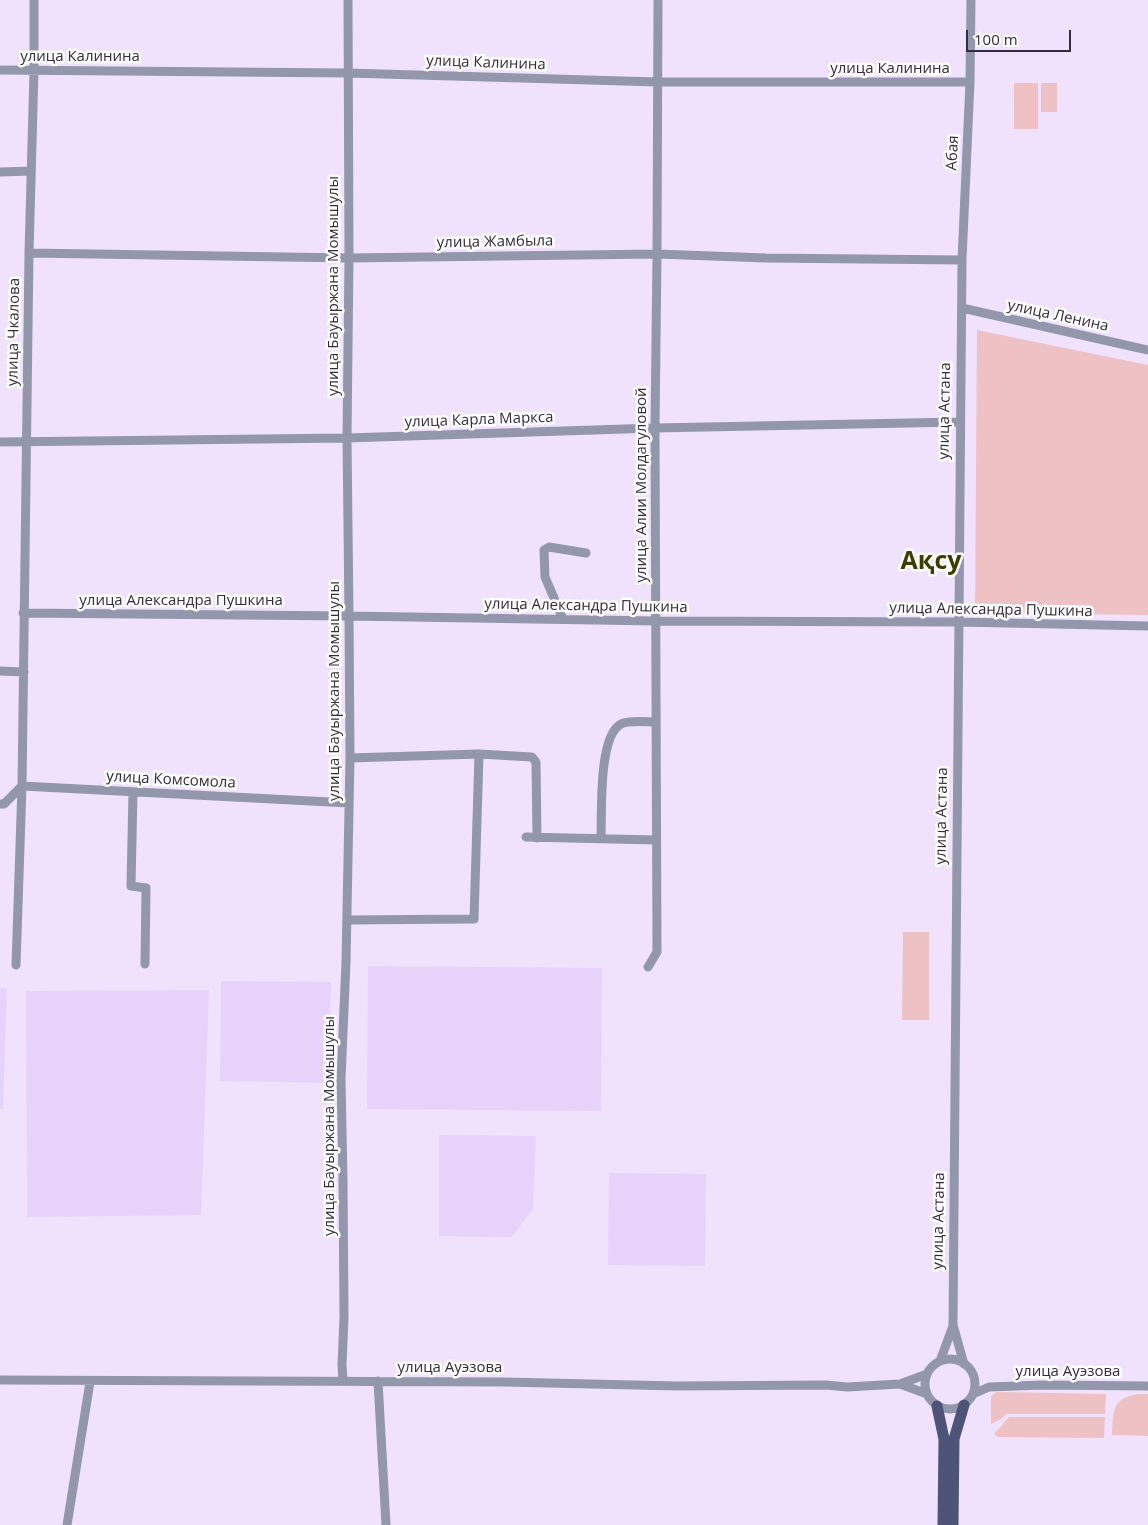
<!DOCTYPE html>
<meta charset="utf-8">
<style>
body{margin:0}
#map{position:relative;width:1148px;height:1525px;overflow:hidden;background:#f0e2fd;font-family:"Open Sans",sans-serif}
canvas{display:block}
.scale{position:absolute;left:966px;top:30px;width:105px;height:22px;box-sizing:border-box;border:2px solid #332c39;border-top:0;padding-left:6px;font-size:15px;line-height:18px;white-space:nowrap;color:#332c39;-webkit-text-stroke:4px #fff;paint-order:stroke}
</style>
<div id="map">
<canvas width="1148" height="1525"></canvas>
<div class="scale">100 m</div>
</div>
<script>
const context = document.querySelector('canvas').getContext('2d');
context.lineJoin = 'round';
function paint(path, color) { context.fillStyle = color; context.fill(path, 'evenodd'); }
function trace(path, color, width, dash) { context.strokeStyle = color; context.lineWidth = width; context.lineCap = dash ? 'butt' : 'round'; context.setLineDash(dash || []); context.stroke(path); }
function drawText(font, color, halo, rows, align = 'center') {
  context.font = font + ' "Open Sans",sans-serif'; context.lineWidth = 5; context.setLineDash([]); context.textBaseline = 'middle'; context.strokeStyle = halo; context.fillStyle = color; for (const [text, x, y, turn = 0] of rows) {
    context.save(); context.translate(x, y); context.rotate((+turn || 0) * Math.PI / 180); context.textAlign = isNaN(turn) ? turn : align; if (halo) context.strokeText(text, 0, 0); context.fillText(text, 0, 0); context.restore();
  }
}
paint(new Path2D(`
 M 368,966 L 602,968 L 601,1111 L 367,1109 Z
 M 221,981 L 331,982 L 328,1083 L 220,1081 Z
 M 0,988 L 7,988 L 3,1109 L 0,1109 Z
 M 209,990 L 201,1215 L 27,1217 L 26,991 Z
 M 439,1135 L 536,1136 L 533,1209 L 512,1237 L 439,1236 Z
 M 609,1173 L 706,1174 L 705,1266 L 608,1265 Z`), '#e7d2fa');
paint(new Path2D(`
 M 1014,83 L 1038,83 L 1038,129 L 1014,129 Z
 M 1041,83 L 1057,83 L 1057,112 L 1041,112 Z
 M 977,330 L 1148,365 L 1148,615 L 975,613 Z
 M 903,932 L 929,932 L 929,1020 L 902,1020 Z
 M 996,1392 L 1106,1394 L 1105,1414 L 1007,1414 L 1001,1419 L 991,1424 L 991,1397 Z
 M 1139,1394 L 1148,1394 L 1148,1436 L 1112,1435 C 1113,1412 1112,1397 1139,1394 Z
 M 1009,1417 L 1105,1417 L 1104,1438 L 998,1437 L 994,1434 Z`), '#eec2c5');
trace(new Path2D(`
 M 0,70 L 348,73 L 658,82 L 970,82
 M 0,172 L 31,171
 M 29,253 L 349,258 L 657,254 L 766,258 L 962,260
 M 962,308 L 1148,350
 M 0,442 L 347,438 L 655,428 L 959,422
 M 23,613 L 349,616 L 656,621 L 959,622 L 1148,626
 M 563,619 L 545,577 L 544,550 L 549,547 L 586,553
 M 0,671 L 24,672
 M 350,758 L 479,754 L 532,757 L 536,762 L 537,838
 M 133,792 L 131,886 L 146,888 L 145,964
 M 0,804 L 4,804 L 22,786 L 349,803
 M 526,837 L 656,840
 M 601,838 C 602,814 598,736 621,724 C 628,720 647,722 655,722
 M 347,920 L 474,919 L 479,754
 M 16,965 L 22,786 L 29,253 L 34,71 L 34,0
 M 648,967 L 657,952 L 655,428 L 657,254 L 658,0
 M925 1384a25 25 0 1 1 50 0a25 25 0 1 1-50 0Z
 M 940,1361 L 953,1326
 M 964,1364 L 953,1325 L 962,260 L 970,82 L 971,0
 M 0,1380 L 505,1382 L 677,1386 L 826,1385 L 847,1387 L 900,1384 L 927,1374
 M 343,1381 L 342,1365 L 344,1317 L 343,1180 L 341,1079 L 346,962 L 350,758 L 349,616 L 347,438 L 349,258 L 348,0
 M 378,1381 L 386,1525
 M 900,1384 L 927,1394
 M 973,1394 L 989,1387 L 1043,1385 L 1148,1386
 M 67,1525 L 90,1382`), '#9397ac', 9);
trace(new Path2D(`
 M 937,1406 L 944,1439 L 943,1525
 M 953,1525 L 954,1439 L 964,1405`), '#4e5378', 11);
drawText('15px', '#332c39', '#fff', [
 ["улица Калинина",80,57],
 ["улица Калинина",486,63,2],
 ["улица Калинина",890,69],
 ["Абая",953,153,-87],
 ["улица Жамбыла",495,242,-1],
 ["улица Бауыржана Момышулы",334,286,-90],
 ["улица Ленина",1058,316,12],
 ["улица Чкалова",14,332,-89],
 ["улица Астана",945,411,-89],
 ["улица Карла Маркса",479,420,-2],
 ["улица Алии Молдагуловой",642,485,-90],
 ["улица Александра Пушкина",181,601],
 ["улица Александра Пушкина",586,606,1],
 ["улица Александра Пушкина",991,610,1],
 ["улица Бауыржана Момышулы",335,691,-90],
 ["улица Комсомола",171,780,3],
 ["улица Астана",942,816,-89],
 ["улица Бауыржана Момышулы",330,1126,-90],
 ["улица Астана",939,1221,-89],
 ["улица Ауэзова",450,1368],
 ["улица Ауэзова",1068,1372]
]);
drawText('bold 25px', '#3b3e00', '#fff', [
 ["Ақсу",931,562]
]);
</script>
